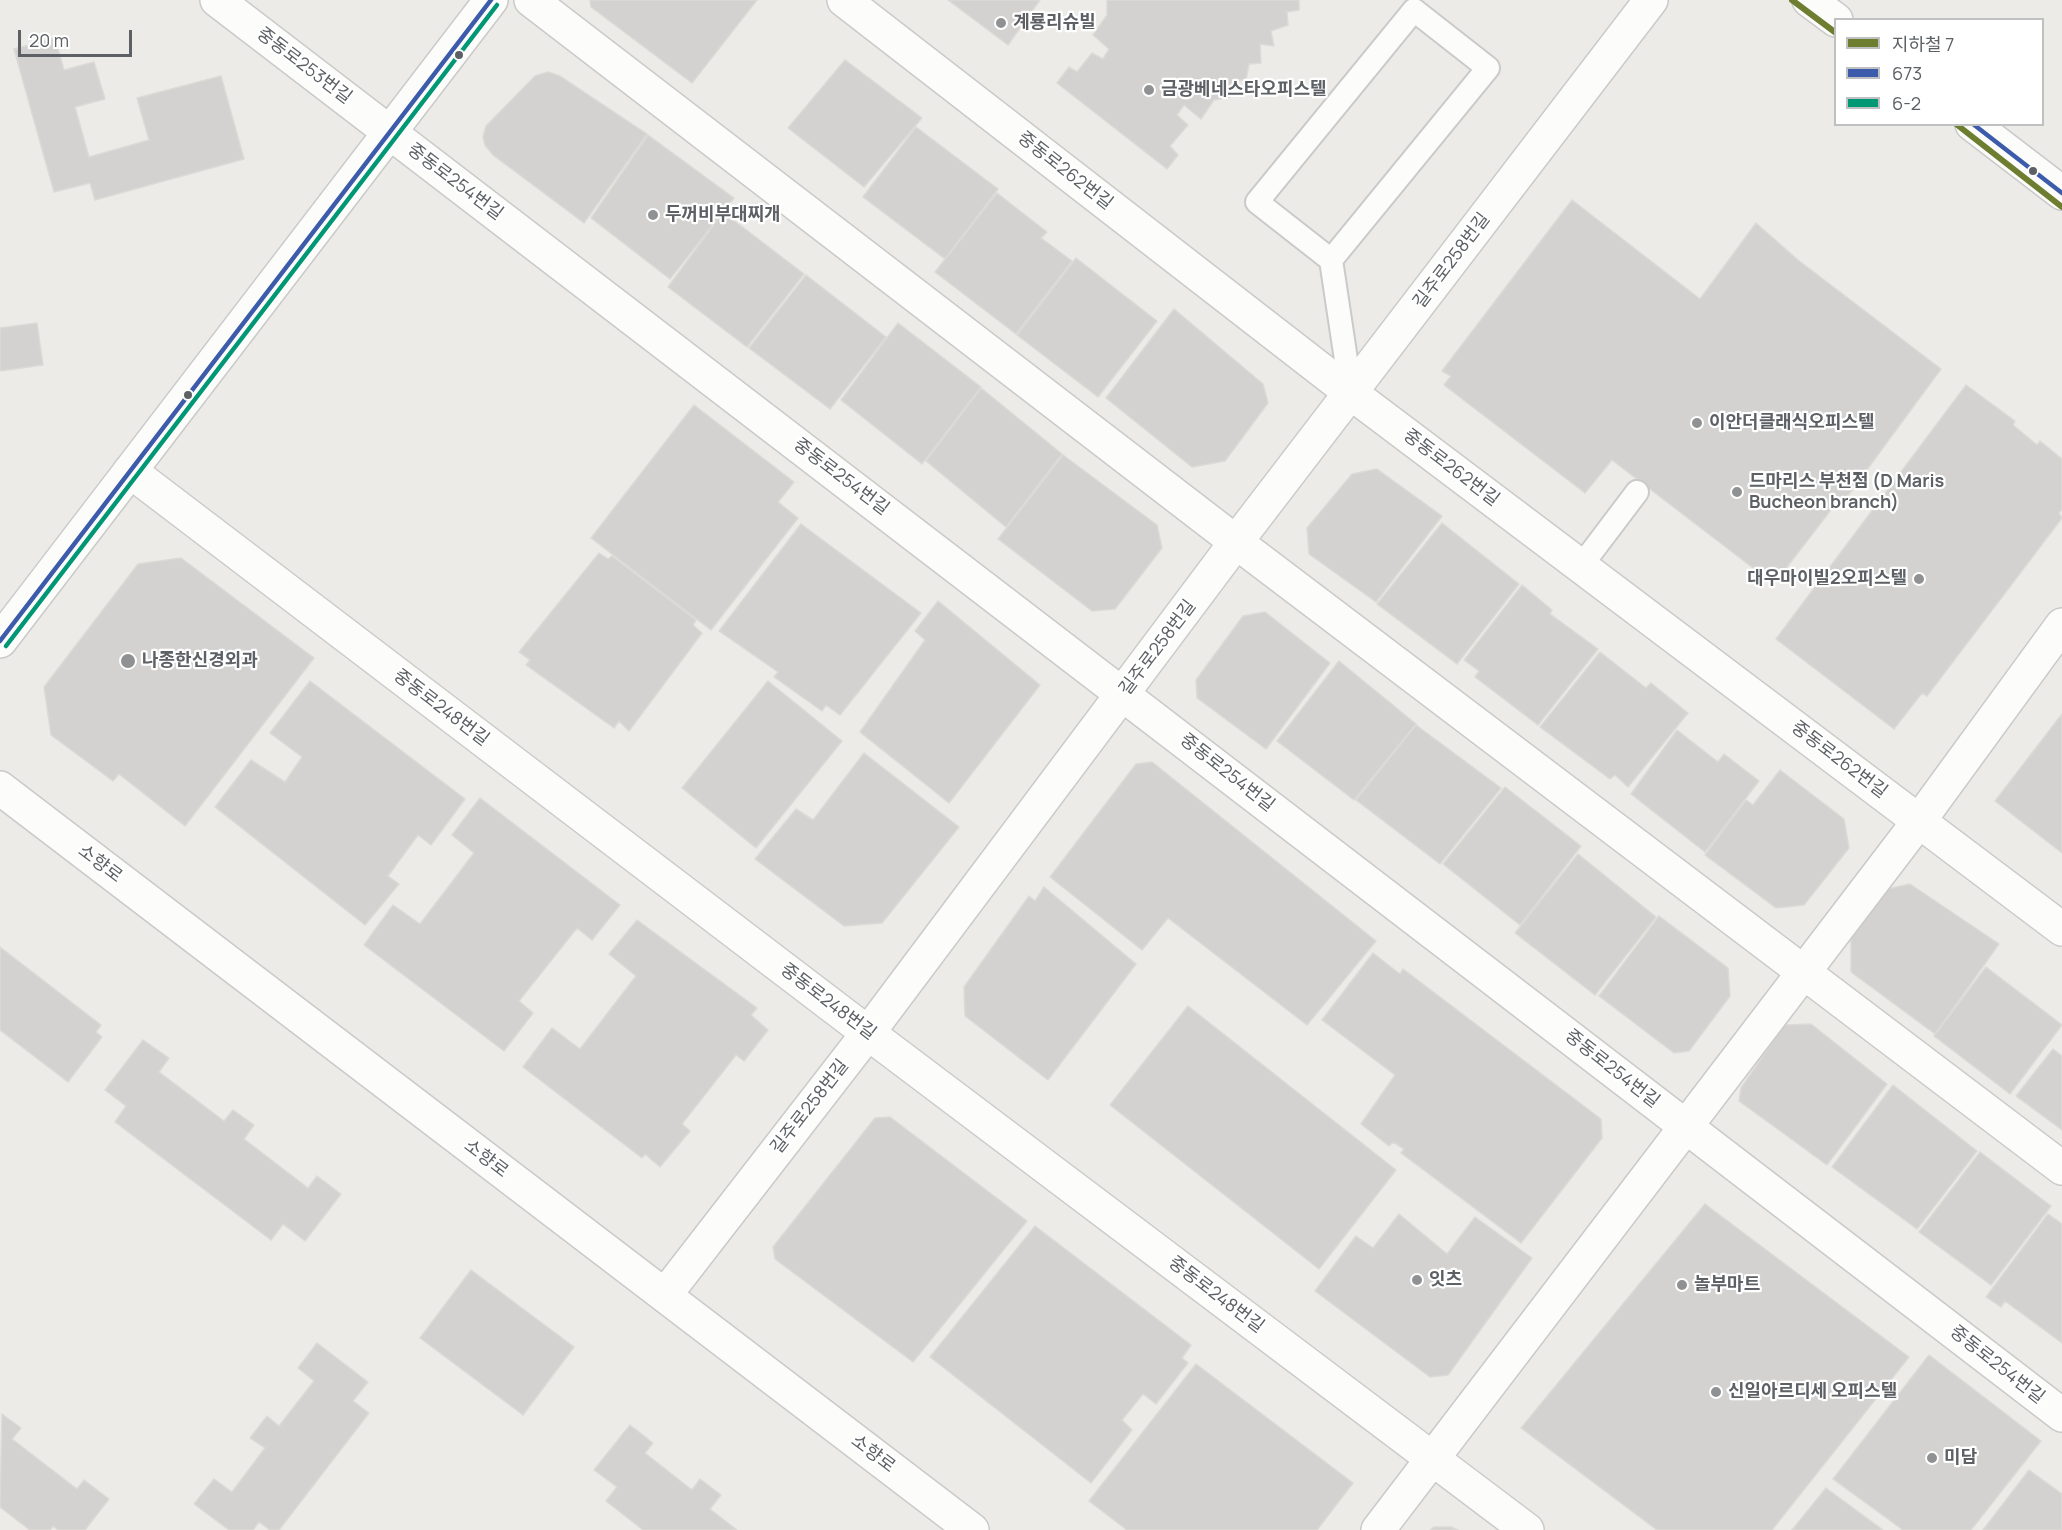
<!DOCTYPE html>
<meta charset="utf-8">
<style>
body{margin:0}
#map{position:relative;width:2062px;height:1530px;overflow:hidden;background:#edebe7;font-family:Manrope,"Noto Sans KR",sans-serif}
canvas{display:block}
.legend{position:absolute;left:1834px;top:18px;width:210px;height:108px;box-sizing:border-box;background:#fff;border:2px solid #bec0c1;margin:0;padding:8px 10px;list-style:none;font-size:18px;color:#5d6165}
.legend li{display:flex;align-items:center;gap:12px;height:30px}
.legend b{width:30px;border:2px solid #bec0c1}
.scale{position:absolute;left:18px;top:30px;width:114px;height:27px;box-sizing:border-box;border:3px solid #5d6165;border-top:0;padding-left:8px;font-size:18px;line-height:21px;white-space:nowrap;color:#5d6165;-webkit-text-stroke:4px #fff;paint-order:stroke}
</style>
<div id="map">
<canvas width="2062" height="1530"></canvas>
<ul class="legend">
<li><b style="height:8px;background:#6e7e31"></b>지하철 7</li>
<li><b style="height:8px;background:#3d5bab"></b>673</li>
<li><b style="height:8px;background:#009775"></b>6-2</li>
</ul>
<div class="scale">20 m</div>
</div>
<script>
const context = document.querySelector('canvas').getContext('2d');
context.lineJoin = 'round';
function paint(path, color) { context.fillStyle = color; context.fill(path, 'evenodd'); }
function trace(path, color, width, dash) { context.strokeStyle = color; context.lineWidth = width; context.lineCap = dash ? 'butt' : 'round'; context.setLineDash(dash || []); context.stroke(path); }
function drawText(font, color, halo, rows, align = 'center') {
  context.font = font + ' Manrope,"Noto Sans KR",sans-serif'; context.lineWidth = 4.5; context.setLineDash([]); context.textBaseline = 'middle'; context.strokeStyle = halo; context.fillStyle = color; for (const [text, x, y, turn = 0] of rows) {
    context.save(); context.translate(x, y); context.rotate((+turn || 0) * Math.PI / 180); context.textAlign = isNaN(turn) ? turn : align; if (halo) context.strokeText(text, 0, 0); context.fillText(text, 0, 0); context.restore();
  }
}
const building = new Path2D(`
 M 590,0 L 757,0 L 692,83 L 591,7 Z
 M 948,0 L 1040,0 L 1008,45 Z
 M 1299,0 L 1299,10 L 1287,12 L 1288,25 L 1271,31 L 1274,46 L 1260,44 L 1261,63 L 1249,64 L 1246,80 L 1233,80 L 1230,97 L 1214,100 L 1201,119 L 1184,105 L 1177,115 L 1188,125 L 1170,146 L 1178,155 L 1167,169 L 1057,83 L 1069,67 L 1077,72 L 1092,53 L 1103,59 L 1109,49 L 1093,35 L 1107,15 L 1107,0 Z
 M 55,38 L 64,70 L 94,62 L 105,99 L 75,107 L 89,157 L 149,140 L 137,98 L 221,76 L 244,159 L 95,200 L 90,183 L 54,192 L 14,49 Z
 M 845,60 L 922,118 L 864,187 L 788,128 Z
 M 548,72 L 560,76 L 647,134 L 584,223 L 493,155 L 485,145 L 483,137 L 486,126 L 535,76 Z
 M 916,127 L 998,189 L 945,259 L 863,197 Z
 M 648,135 L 734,198 L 670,279 L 591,218 Z
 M 997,193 L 1047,232 L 1041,238 L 1072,261 L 1016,334 L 935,272 Z
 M 1572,200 L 1700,299 L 1756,223 L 1798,260 L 1941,369 L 1841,505 L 1837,502 L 1774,584 L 1612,460 L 1585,493 L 1444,385 L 1451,376 L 1442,371 Z
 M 723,212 L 804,274 L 747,347 L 668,287 Z
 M 1076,258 L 1157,321 L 1098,397 L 1017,335 Z
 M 806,275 L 886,337 L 830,409 L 749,348 Z
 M 1174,309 L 1263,384 L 1268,403 L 1225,461 L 1192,467 L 1106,398 Z
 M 37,323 L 43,365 L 0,371 L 0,328 Z
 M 898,323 L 981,387 L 922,464 L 841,400 Z
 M 1966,385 L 2015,421 L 2013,425 L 2037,445 L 2040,441 L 2062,459 L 2062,509 L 2059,513 L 2062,518 L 1927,696 L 1922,693 L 1894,729 L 1776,639 Z
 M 981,388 L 1062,454 L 1006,527 L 926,461 Z
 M 694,405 L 794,482 L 778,502 L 798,518 L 711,630 L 591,538 Z
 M 1063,455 L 1157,525 L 1162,548 L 1115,609 L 1092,611 L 998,539 Z
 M 1377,469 L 1442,516 L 1376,602 L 1309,554 L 1307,528 L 1352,474 Z
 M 1442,523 L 1519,584 L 1457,664 L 1377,604 Z
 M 801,524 L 921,613 L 840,715 L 826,705 L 822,711 L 774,677 L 778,672 L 719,631 Z
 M 599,553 L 608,559 L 612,556 L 696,620 L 693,625 L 702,633 L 629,731 L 619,721 L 614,728 L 526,665 L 530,660 L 519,652 Z
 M 181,558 L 314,658 L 185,826 L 119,774 L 113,781 L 51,735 L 44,687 L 138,564 Z
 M 1522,585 L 1552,610 L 1550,614 L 1598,649 L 1538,725 L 1475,677 L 1479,671 L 1464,660 Z
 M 938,601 L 1040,685 L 949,803 L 860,732 L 925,640 L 915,631 Z
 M 1265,612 L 1330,663 L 1266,749 L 1197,698 L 1196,680 L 1243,616 Z
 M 1600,652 L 1646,688 L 1651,683 L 1688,713 L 1628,787 L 1615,775 L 1610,779 L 1540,727 Z
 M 1339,661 L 1416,724 L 1354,800 L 1277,741 Z
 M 310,681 L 465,799 L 431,845 L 418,835 L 388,876 L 399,884 L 365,925 L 215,807 L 251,760 L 285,782 L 302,757 L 270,733 Z
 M 768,681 L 842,741 L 756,848 L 682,788 Z
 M 2062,714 L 2062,853 L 1995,801 Z
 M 1416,725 L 1501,788 L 1440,864 L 1356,800 Z
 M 1677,730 L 1718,762 L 1724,754 L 1759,781 L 1705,852 L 1631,794 Z
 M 864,753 L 959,827 L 882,923 L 844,926 L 755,859 L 796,809 L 813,820 Z
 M 1152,762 L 1376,941 L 1307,1025 L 1168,918 L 1142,950 L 1050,877 L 1136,764 Z
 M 1780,770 L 1844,819 L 1849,848 L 1804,905 L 1776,908 L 1705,855 L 1746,800 L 1753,805 Z
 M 1505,787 L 1581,846 L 1520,925 L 1443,864 Z
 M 480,798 L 620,905 L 592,940 L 577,928 L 519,1001 L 533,1013 L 504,1051 L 364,945 L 393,905 L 420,924 L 474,853 L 452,835 Z
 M 1578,854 L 1656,917 L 1595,995 L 1515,933 Z
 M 1910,884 L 1999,944 L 1935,1034 L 1851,972 L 1851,936 L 1883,890 Z
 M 1044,887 L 1136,964 L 1048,1080 L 965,1016 L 964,987 L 1029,896 L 1035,901 Z
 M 1659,916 L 1728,968 L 1730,996 L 1689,1051 L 1674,1053 L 1599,996 Z
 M 637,920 L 757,1008 L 751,1015 L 768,1030 L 744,1061 L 736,1055 L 682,1124 L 690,1131 L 660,1167 L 645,1154 L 642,1158 L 523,1067 L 552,1028 L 580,1049 L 636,976 L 609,954 Z
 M 0,947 L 101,1025 L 96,1032 L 102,1037 L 68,1082 L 0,1030 Z
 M 1373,953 L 1400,974 L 1403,969 L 1601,1119 L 1602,1138 L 1521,1243 L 1401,1153 L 1404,1149 L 1393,1142 L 1389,1146 L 1361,1124 L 1395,1075 L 1322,1020 Z
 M 1986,967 L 2062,1025 L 2010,1094 L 1934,1036 Z
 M 1188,1006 L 1396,1170 L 1319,1269 L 1110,1105 Z
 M 1811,1024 L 1887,1084 L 1827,1165 L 1739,1101 L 1741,1088 L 1784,1025 Z
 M 143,1040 L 169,1058 L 159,1072 L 224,1121 L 233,1110 L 254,1125 L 244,1139 L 308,1188 L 317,1176 L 341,1194 L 305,1241 L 283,1224 L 271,1240 L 115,1122 L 126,1106 L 105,1090 Z
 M 2053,1049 L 2062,1056 L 2062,1130 L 2016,1096 Z
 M 1893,1085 L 1977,1151 L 1917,1229 L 1832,1167 Z
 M 890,1117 L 1027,1221 L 913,1362 L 775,1259 L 773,1247 L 875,1118 Z
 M 1980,1152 L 2051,1206 L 1991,1285 L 1919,1232 Z
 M 1705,1204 L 1909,1357 L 1772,1530 L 1657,1530 L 1521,1428 Z
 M 1399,1214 L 1447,1254 L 1475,1217 L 1532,1258 L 1448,1375 L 1430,1377 L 1315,1291 L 1356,1236 L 1373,1248 Z
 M 2048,1214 L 2062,1224 L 2062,1343 L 2005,1301 L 2001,1307 L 1986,1297 Z
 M 1035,1226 L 1191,1345 L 1182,1358 L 1188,1363 L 1156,1404 L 1143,1394 L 1122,1420 L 1132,1430 L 1091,1483 L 930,1357 Z
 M 471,1270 L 574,1347 L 523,1415 L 420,1338 Z
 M 317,1343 L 368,1382 L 353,1401 L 369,1413 L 279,1530 L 270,1530 L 259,1522 L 253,1530 L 229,1530 L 194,1504 L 214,1479 L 232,1492 L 265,1448 L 250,1438 L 267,1416 L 279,1426 L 314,1381 L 298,1368 Z
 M 1929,1355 L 2041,1441 L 1971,1530 L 1903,1530 L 1833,1479 Z
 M 1196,1364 L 1353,1483 L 1317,1530 L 1127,1530 L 1089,1501 Z
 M 2,1414 L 21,1428 L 12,1439 L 77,1489 L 84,1480 L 109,1499 L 85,1530 L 58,1530 L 53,1526 L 50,1530 L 30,1530 L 0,1507 Z
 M 630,1425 L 653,1443 L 645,1453 L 692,1490 L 700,1479 L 721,1495 L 710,1509 L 737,1530 L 643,1530 L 606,1501 L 617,1487 L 594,1470 Z
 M 2029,1470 L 2062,1494 L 2062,1530 L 1983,1530 Z
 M 1826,1488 L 1883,1530 L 1792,1530 Z
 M 1434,1527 L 1451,1527 L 1458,1530 L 1430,1530 Z`);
paint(building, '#d3d2d0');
trace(building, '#dcdad6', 1.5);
const service = new Path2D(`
 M 1331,260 L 1488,68 L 1414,10 L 1257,202 L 1331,260 L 1351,393
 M 1581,566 L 1637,492`);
const pedestrian = new Path2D(`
 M 531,0 L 1236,542 L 2062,1168
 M 1378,1530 L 1919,821 L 2062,625`);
const minor = new Path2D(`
 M 217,0 L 2062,1415
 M 844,0 L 1351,393 L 2062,929
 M 130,471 L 868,1033 L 1527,1530
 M 665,1295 L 868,1033 L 1236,542 L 1651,0`);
const tertiary = new Path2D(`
 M 1809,0 L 1836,20
 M 1972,124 L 2062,193
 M 0,641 L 491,0
 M 0,788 L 972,1530`);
trace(service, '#c9cac9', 26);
trace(pedestrian, '#c9cac9', 36);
trace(minor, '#c9cac9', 36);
trace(tertiary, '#c9cac9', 36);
trace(service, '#fcfcfb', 22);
trace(pedestrian, '#fcfcfb', 33);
trace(minor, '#fcfcfb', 33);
trace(tertiary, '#fcfcfb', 33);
trace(new Path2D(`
 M 1973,124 L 2062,193
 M 0,641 L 491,0`), '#3d5bab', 4.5);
trace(new Path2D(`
 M 6,646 L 497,5`), '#009775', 4.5);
trace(new Path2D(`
 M 1792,0 L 1836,33
 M 1956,124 L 2062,207`), '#6e7e31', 6);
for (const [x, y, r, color] of [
 [1001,23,6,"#8f9192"],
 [459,55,5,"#5d6165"],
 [1149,90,6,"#8f9192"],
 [2033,171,5,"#5d6165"],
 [653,215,6,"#8f9192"],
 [188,395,5,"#5d6165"],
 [1697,423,6,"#8f9192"],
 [1737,492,6,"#8f9192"],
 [1919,579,6,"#8f9192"],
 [128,661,8,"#8f9192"],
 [1417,1280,6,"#8f9192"],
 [1682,1285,6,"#8f9192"],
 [1716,1392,6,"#8f9192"],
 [1932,1458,6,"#8f9192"]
]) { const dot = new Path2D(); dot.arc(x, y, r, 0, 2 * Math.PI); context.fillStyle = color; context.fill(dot); trace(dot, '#fff', 2); }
drawText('bold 18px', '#5d6165', '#fff', [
 ["계룡리슈빌",1013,23],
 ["금광베네스타오피스텔",1161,90],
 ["두꺼비부대찌개",665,215],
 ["이안더클래식오피스텔",1709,423],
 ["드마리스 부천점 (D Maris",1749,482],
 ["Bucheon branch)",1749,503],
 ["대우마이빌2오피스텔",1907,579,"right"],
 ["나종한신경외과",142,661],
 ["잇츠",1429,1280],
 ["놀부마트",1694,1285],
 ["신일아르디세 오피스텔",1728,1392],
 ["미담",1944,1458]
], 'left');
drawText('18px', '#5d6165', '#fff', [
 ["중동로253번길",304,66,37],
 ["중동로262번길",1065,171,38],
 ["중동로254번길",455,182,37],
 ["길주로258번길",1452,261,-53],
 ["중동로262번길",1451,468,37],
 ["중동로254번길",841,477,37],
 ["길주로258번길",1158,648,-53],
 ["중동로248번길",441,708,37],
 ["중동로262번길",1839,760,37],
 ["중동로254번길",1227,773,38],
 ["소향로",100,864,37],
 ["중동로248번길",828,1002,37],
 ["중동로254번길",1612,1069,38],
 ["길주로258번길",810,1107,-52],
 ["소향로",486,1159,37],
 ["중동로248번길",1216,1295,37],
 ["중동로254번길",1997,1365,38],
 ["소향로",873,1454,37]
]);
</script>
